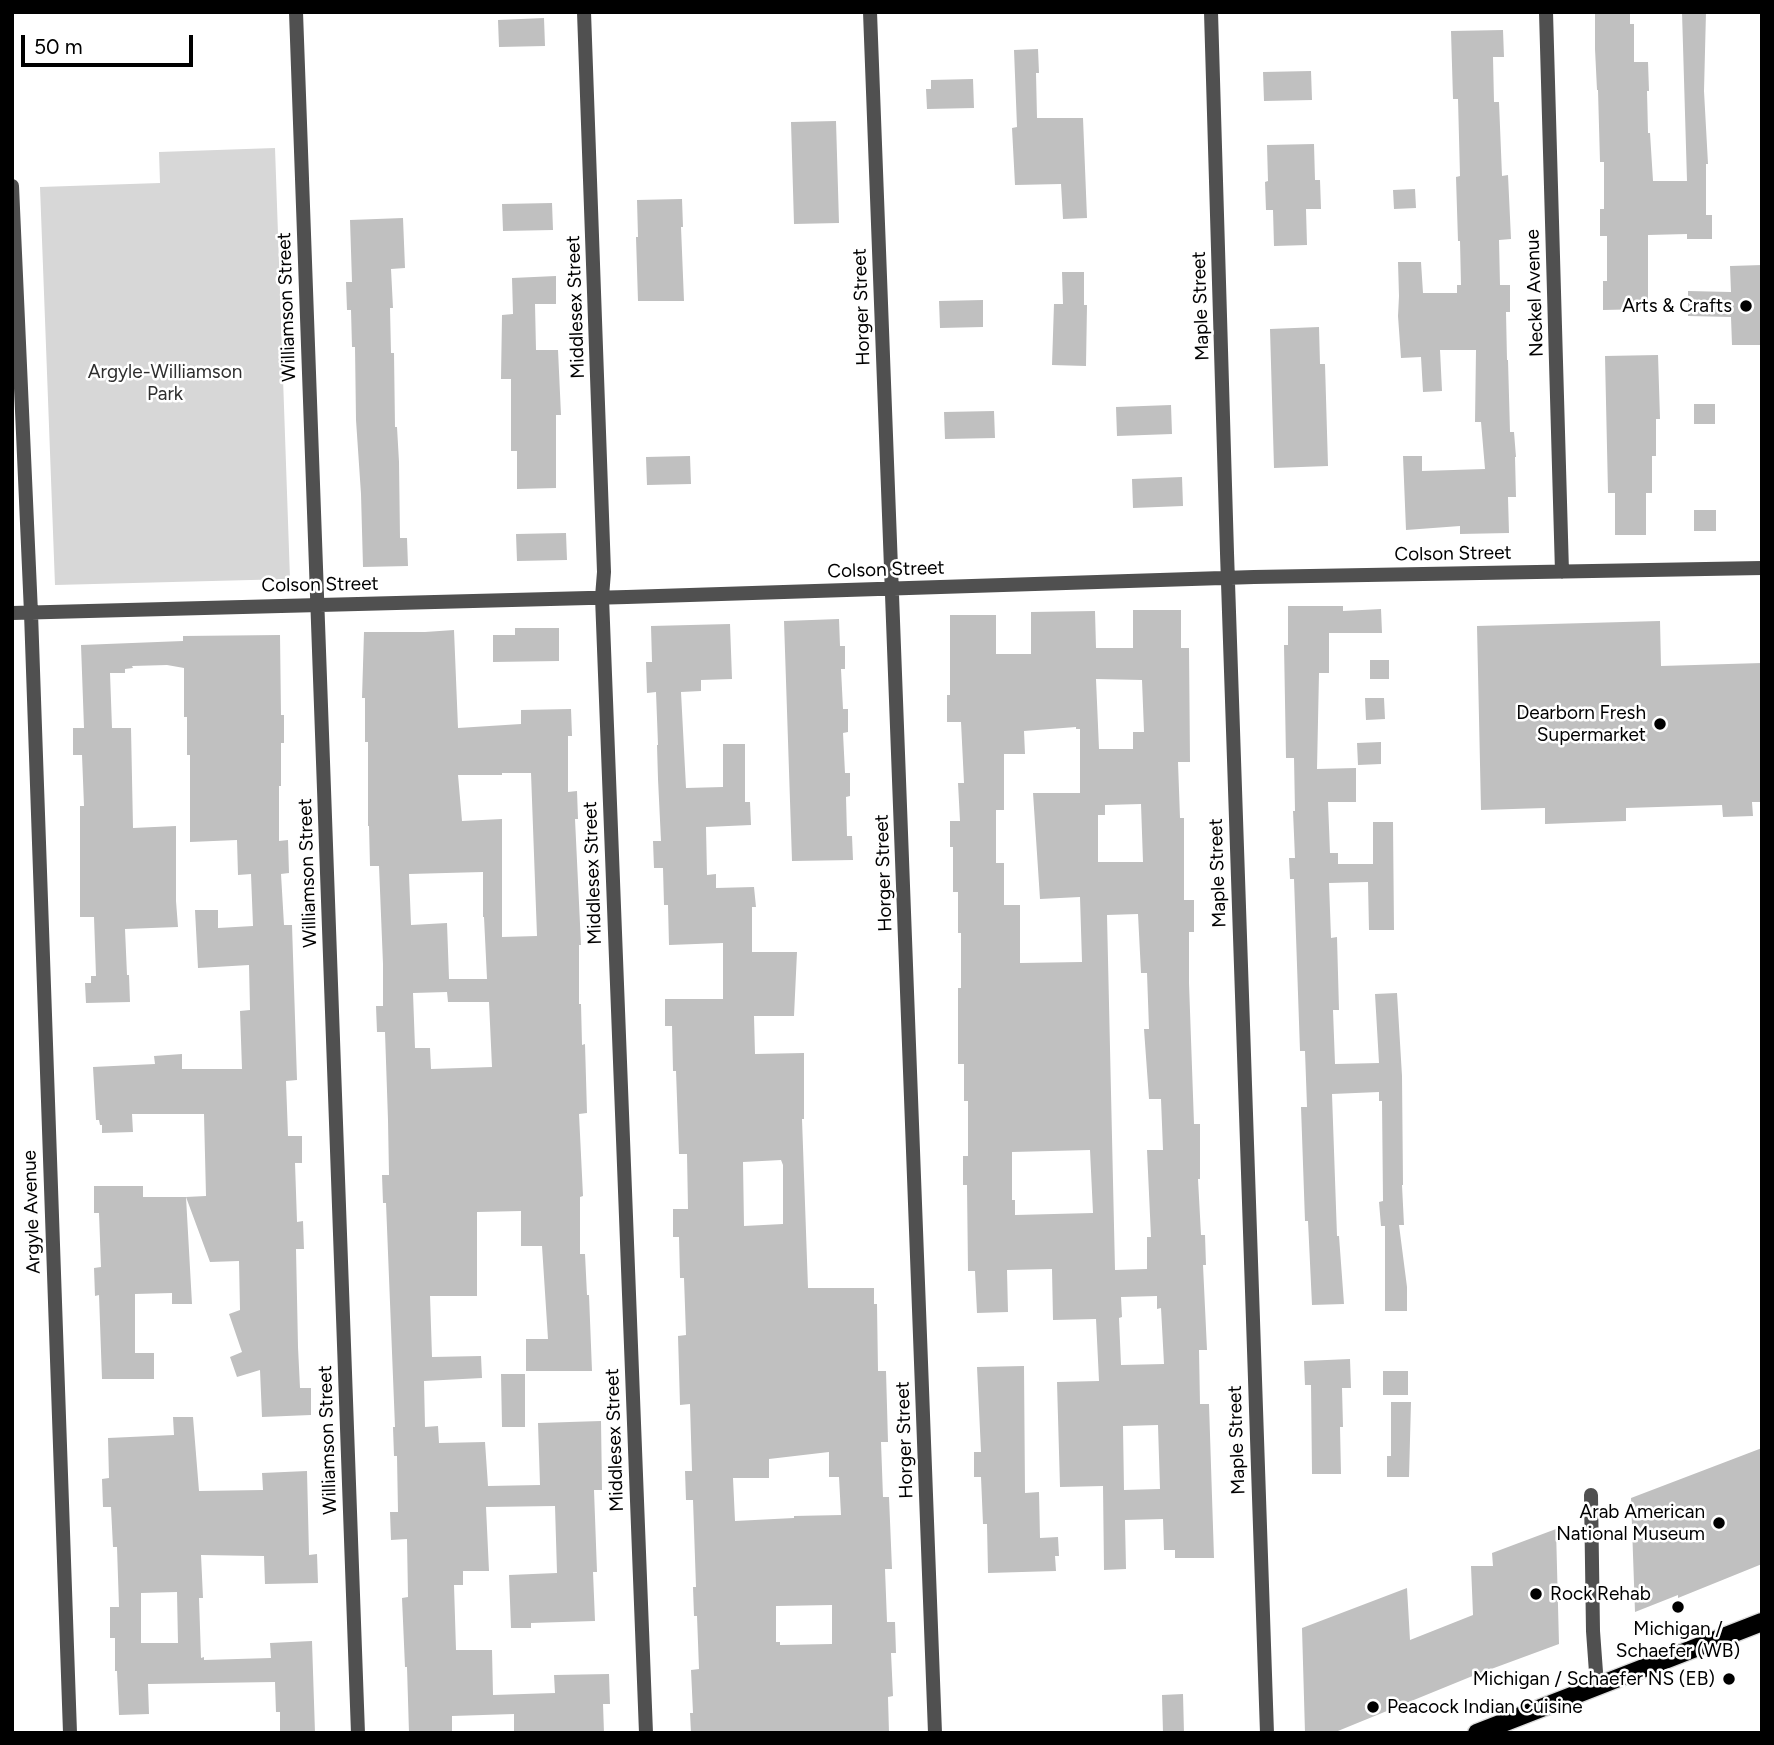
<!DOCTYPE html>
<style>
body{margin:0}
#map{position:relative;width:1774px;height:1745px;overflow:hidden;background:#fff;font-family:Figtree,sans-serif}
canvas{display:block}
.frame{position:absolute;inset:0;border:14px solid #000;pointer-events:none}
.scale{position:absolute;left:21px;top:35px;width:172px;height:32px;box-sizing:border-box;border:4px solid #000;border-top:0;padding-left:9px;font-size:21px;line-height:24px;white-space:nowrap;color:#000;-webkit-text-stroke:5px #fff;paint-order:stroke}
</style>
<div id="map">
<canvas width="1774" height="1745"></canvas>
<div class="frame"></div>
<div class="scale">50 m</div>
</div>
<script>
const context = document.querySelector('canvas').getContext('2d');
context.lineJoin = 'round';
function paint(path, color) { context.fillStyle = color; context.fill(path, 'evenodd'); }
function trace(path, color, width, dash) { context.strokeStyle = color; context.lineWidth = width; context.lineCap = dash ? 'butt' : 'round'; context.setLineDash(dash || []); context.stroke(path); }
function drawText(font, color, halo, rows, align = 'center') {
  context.font = font + ' Figtree,sans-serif'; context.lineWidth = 5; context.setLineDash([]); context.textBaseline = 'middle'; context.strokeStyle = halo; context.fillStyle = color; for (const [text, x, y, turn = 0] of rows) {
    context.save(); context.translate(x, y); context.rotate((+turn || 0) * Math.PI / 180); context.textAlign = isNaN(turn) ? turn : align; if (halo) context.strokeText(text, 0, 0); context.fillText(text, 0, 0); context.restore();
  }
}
paint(new Path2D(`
 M 275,148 L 290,579 L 55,585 L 40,187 L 160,183 L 159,152 Z`), '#d7d7d7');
paint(new Path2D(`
 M 1595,12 L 1630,12 L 1630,24 L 1634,24 L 1634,62 L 1648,62 L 1649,91 L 1647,91 L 1648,133 L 1650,133 L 1653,181 L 1687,181 L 1682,12 L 1706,12 L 1704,91 L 1708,164 L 1706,164 L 1706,215 L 1712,215 L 1712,239 L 1687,239 L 1687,234 L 1648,235 L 1648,309 L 1603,310 L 1603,281 L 1607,281 L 1607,236 L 1600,236 L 1600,209 L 1604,209 L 1604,162 L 1600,162 L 1598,90 L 1597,90 L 1595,49 Z
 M 544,18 L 545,46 L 499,47 L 498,20 Z
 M 1503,30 L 1504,57 L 1493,57 L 1494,102 L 1499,102 L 1502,176 L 1508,175 L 1511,239 L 1499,240 L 1500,285 L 1510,285 L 1510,312 L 1506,312 L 1507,360 L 1508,360 L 1510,432 L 1514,432 L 1516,457 L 1515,457 L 1516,497 L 1508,497 L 1509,533 L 1460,534 L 1460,526 L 1406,530 L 1403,456 L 1422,456 L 1422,471 L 1485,469 L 1481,422 L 1475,422 L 1476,350 L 1440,350 L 1442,391 L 1423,392 L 1421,357 L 1401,358 L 1398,316 L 1399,296 L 1398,262 L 1421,262 L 1423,293 L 1457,293 L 1457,285 L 1461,285 L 1460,241 L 1458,241 L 1456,177 L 1460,176 L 1458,99 L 1453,99 L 1451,31 Z
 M 1038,49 L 1039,73 L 1036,73 L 1037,118 L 1083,118 L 1087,218 L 1063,219 L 1061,184 L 1015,185 L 1012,128 L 1017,127 L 1014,50 Z
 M 1311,71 L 1312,100 L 1264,101 L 1263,72 Z
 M 973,79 L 974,108 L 927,109 L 926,89 L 931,89 L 931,80 Z
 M 836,121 L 839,223 L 794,224 L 791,122 Z
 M 1314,144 L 1315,180 L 1320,180 L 1321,209 L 1306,209 L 1307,245 L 1274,246 L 1273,210 L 1266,210 L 1265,182 L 1268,181 L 1267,145 Z
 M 1415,189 L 1416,208 L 1394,209 L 1393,190 Z
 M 682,199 L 683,227 L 681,227 L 684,301 L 638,301 L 636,237 L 638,237 L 637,200 Z
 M 552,203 L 553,230 L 503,231 L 502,204 Z
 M 403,218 L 405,268 L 391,269 L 393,308 L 390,308 L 391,353 L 394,353 L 395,427 L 397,427 L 399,462 L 400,538 L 407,538 L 408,566 L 363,567 L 361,494 L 356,420 L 355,347 L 352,347 L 351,310 L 347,310 L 346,282 L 352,282 L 350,220 Z
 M 1762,265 L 1762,345 L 1732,345 L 1731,317 L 1688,316 L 1688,291 L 1731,292 L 1730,266 Z
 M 1062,272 L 1084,272 L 1084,305 L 1087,305 L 1086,366 L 1052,365 L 1054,304 L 1063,304 Z
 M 556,276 L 556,304 L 535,304 L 536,350 L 558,350 L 561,415 L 556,415 L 556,488 L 517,489 L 517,451 L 511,451 L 511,379 L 501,379 L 502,315 L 513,314 L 512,278 Z
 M 983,300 L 983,327 L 940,328 L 939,301 Z
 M 1319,327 L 1320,364 L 1325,364 L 1328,466 L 1274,468 L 1270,329 Z
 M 1658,355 L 1660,419 L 1656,419 L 1656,456 L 1652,456 L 1652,493 L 1646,493 L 1646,535 L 1615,535 L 1615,493 L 1608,493 L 1605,356 Z
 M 1694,404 L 1715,404 L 1715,424 L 1694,424 Z
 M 1171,405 L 1172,434 L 1117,436 L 1116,407 Z
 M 994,411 L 995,438 L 945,439 L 944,412 Z
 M 690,456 L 691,484 L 647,485 L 646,457 Z
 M 1182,477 L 1183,506 L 1133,508 L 1132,479 Z
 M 1694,510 L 1716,510 L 1716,531 L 1694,531 Z
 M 566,533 L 567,560 L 517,561 L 516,534 Z
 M 1288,606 L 1343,606 L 1343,611 L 1381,609 L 1382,633 L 1329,633 L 1329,673 L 1319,673 L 1317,769 L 1356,768 L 1356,802 L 1328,802 L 1330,853 L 1338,853 L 1338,864 L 1373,864 L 1373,822 L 1393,822 L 1394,930 L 1369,930 L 1368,882 L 1329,883 L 1331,938 L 1337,937 L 1339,1010 L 1333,1010 L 1335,1064 L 1379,1063 L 1375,994 L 1397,993 L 1402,1076 L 1403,1185 L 1402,1185 L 1404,1225 L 1399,1225 L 1407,1287 L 1407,1311 L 1385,1311 L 1385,1226 L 1381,1226 L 1379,1202 L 1383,1201 L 1382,1101 L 1379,1101 L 1379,1092 L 1332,1094 L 1337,1236 L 1339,1236 L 1344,1304 L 1312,1305 L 1308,1221 L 1305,1221 L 1301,1107 L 1307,1107 L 1305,1051 L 1300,1051 L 1294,879 L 1290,879 L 1289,858 L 1295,858 L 1293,811 L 1295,811 L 1294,758 L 1286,758 L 1284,645 L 1288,645 Z
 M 1133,610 L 1181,610 L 1181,648 L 1189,648 L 1190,762 L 1178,762 L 1180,818 L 1184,818 L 1184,900 L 1194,900 L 1194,932 L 1189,932 L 1189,983 L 1194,1124 L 1200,1124 L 1200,1179 L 1198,1179 L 1201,1235 L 1205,1235 L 1206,1265 L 1203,1265 L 1207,1350 L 1199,1350 L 1200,1404 L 1209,1404 L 1214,1558 L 1175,1558 L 1175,1550 L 1164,1550 L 1163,1519 L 1125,1520 L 1126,1569 L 1104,1570 L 1103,1486 L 1060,1487 L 1057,1382 L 1099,1381 L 1096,1319 L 1053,1320 L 1052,1269 L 1007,1270 L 1008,1312 L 977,1313 L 975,1271 L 968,1271 L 967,1185 L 963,1185 L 963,1156 L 968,1156 L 968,1101 L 964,1101 L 964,1064 L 958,1064 L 958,988 L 961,988 L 961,933 L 958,933 L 958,892 L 953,892 L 953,847 L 950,847 L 950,821 L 960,821 L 958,783 L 964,783 L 961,722 L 947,722 L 947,695 L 950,695 L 950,615 L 996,615 L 996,654 L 1031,654 L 1031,612 L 1095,611 L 1096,648 L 1133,648 ZM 1096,679 L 1142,680 L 1144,732 L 1133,732 L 1133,749 L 1099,749 ZM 1076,727 L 1076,729 L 1080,729 L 1080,793 L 1033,793 L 1040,899 L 1080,897 L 1082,962 L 1020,963 L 1020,905 L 1004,905 L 1004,863 L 996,863 L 996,810 L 1004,810 L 1004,754 L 1025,754 L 1024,731 ZM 1141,804 L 1143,862 L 1098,862 L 1098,815 L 1105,815 L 1105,805 ZM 1138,914 L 1141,973 L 1147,973 L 1149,1029 L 1144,1029 L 1149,1099 L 1161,1099 L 1163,1150 L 1147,1150 L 1151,1237 L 1147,1237 L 1147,1269 L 1115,1270 L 1107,915 ZM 1090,1150 L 1093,1213 L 1015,1215 L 1015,1200 L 1012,1200 L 1012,1152 ZM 1157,1296 L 1157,1309 L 1161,1308 L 1164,1364 L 1121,1365 L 1119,1318 L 1122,1317 L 1121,1297 ZM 1158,1425 L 1160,1489 L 1124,1490 L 1123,1426 Z
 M 839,619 L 840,646 L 845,646 L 845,669 L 841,669 L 843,709 L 848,709 L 848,732 L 843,733 L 845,773 L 850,773 L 850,796 L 846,797 L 847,836 L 852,836 L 853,860 L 792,861 L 784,621 Z
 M 1660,621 L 1661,666 L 1762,663 L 1762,802 L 1752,802 L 1753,816 L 1723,817 L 1722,805 L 1626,808 L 1626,821 L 1545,824 L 1545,808 L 1481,810 L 1477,626 Z
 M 730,624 L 732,679 L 701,680 L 701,691 L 681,692 L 686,788 L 723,787 L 723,744 L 745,744 L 745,802 L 750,802 L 751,825 L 706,827 L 707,875 L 716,874 L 716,888 L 754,887 L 756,907 L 752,907 L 752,952 L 797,952 L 794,1016 L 754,1016 L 755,1054 L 804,1053 L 804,1119 L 802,1119 L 808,1288 L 874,1288 L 874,1304 L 877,1304 L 878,1371 L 886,1371 L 888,1442 L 881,1442 L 883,1497 L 889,1497 L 892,1569 L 885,1569 L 887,1622 L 895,1622 L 896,1653 L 891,1653 L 893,1696 L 888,1697 L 889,1733 L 691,1733 L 690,1713 L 693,1713 L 691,1670 L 699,1669 L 697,1616 L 694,1616 L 693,1587 L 696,1587 L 693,1500 L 686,1500 L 685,1471 L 692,1471 L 690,1404 L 680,1405 L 678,1336 L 686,1335 L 684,1278 L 680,1278 L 679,1237 L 673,1237 L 673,1209 L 688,1209 L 687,1154 L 679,1154 L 676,1071 L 673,1071 L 672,1026 L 665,1026 L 665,999 L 723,999 L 723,943 L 669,945 L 668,905 L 664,905 L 663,868 L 654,868 L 653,841 L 661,841 L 658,779 L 657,745 L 658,745 L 656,692 L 647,693 L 646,662 L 652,662 L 651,626 ZM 781,1160 L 783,1165 L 783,1224 L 744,1226 L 743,1162 ZM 829,1452 L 829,1477 L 839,1477 L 841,1515 L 794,1516 L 794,1518 L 735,1521 L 733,1478 L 769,1478 L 769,1459 ZM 832,1605 L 832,1644 L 780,1645 L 780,1642 L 776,1642 L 776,1606 Z
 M 515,628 L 559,628 L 559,661 L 493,662 L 493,635 L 515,635 Z
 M 454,630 L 458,728 L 521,724 L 521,710 L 571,709 L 572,736 L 568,736 L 568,792 L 577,791 L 578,819 L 575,819 L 581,945 L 579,945 L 579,1004 L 581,1004 L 582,1045 L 585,1044 L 587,1113 L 579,1114 L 583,1196 L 580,1197 L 580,1254 L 585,1254 L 587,1295 L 589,1295 L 592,1371 L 526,1371 L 526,1339 L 548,1339 L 542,1246 L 521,1246 L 521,1211 L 477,1212 L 477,1296 L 430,1296 L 432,1357 L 481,1356 L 482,1378 L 424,1381 L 425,1427 L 438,1426 L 439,1443 L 485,1442 L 488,1486 L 540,1485 L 538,1423 L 601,1421 L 602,1490 L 594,1490 L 597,1572 L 593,1572 L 595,1621 L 531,1623 L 531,1628 L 511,1628 L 509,1575 L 557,1573 L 555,1506 L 486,1507 L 489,1571 L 463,1571 L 463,1585 L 454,1585 L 456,1650 L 492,1650 L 493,1695 L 555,1693 L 554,1675 L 609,1674 L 610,1704 L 603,1704 L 604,1733 L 514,1733 L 514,1714 L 452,1716 L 452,1733 L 409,1733 L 407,1667 L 405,1667 L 402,1598 L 408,1597 L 407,1539 L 391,1540 L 390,1512 L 398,1512 L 397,1456 L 394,1456 L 393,1427 L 395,1427 L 386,1203 L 383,1203 L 382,1175 L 389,1175 L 388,1120 L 385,1032 L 377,1032 L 376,1006 L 383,1006 L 383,964 L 379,866 L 370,866 L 369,826 L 368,826 L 368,742 L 365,742 L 365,698 L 362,698 L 364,632 L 425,632 ZM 502,773 L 531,773 L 537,936 L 502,937 L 502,819 L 462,821 L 458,775 L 502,775 ZM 483,872 L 483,917 L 484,917 L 487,979 L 449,979 L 447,923 L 411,925 L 409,874 ZM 447,992 L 448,1002 L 489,1002 L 492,1067 L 431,1069 L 430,1048 L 415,1048 L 413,993 Z
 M 280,635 L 281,715 L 284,715 L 284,743 L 281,743 L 281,786 L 279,786 L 279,841 L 288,840 L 289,873 L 281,874 L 284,925 L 292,925 L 297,1080 L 286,1081 L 288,1136 L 302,1136 L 302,1163 L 295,1163 L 297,1222 L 303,1221 L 304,1249 L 296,1249 L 298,1347 L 300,1388 L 311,1388 L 311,1415 L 262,1417 L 260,1370 L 237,1377 L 230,1357 L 242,1352 L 229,1314 L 240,1310 L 239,1261 L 210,1262 L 186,1197 L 206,1196 L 204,1114 L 132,1114 L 133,1132 L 102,1133 L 102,1125 L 100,1125 L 99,1120 L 96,1120 L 93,1067 L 155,1064 L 154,1056 L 182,1054 L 182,1069 L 242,1069 L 240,1011 L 250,1010 L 249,965 L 198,968 L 195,910 L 218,910 L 218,928 L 253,926 L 251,874 L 238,875 L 237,840 L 190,842 L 190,755 L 187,755 L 187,717 L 184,717 L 184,668 L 167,665 L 132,666 L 133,668 L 125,669 L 125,673 L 110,673 L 112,728 L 131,728 L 133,828 L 176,826 L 176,901 L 178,927 L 125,929 L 127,975 L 129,975 L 130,1002 L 86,1003 L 85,983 L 91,983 L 91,976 L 96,976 L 94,917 L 80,917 L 80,806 L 84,806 L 82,755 L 73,755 L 73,728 L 84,728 L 81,645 L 183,641 L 183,636 Z
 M 1370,660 L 1389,660 L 1389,679 L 1370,679 Z
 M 1365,698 L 1384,698 L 1385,719 L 1366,720 Z
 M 1381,742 L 1381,764 L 1358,765 L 1357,743 Z
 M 94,1186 L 143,1186 L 143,1197 L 186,1197 L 192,1304 L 172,1304 L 172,1293 L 135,1294 L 135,1353 L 154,1353 L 154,1379 L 102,1379 L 99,1295 L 95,1296 L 94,1268 L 101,1267 L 99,1213 L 94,1213 Z
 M 1350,1359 L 1351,1388 L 1342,1388 L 1343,1427 L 1340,1427 L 1341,1474 L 1312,1474 L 1311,1385 L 1305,1385 L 1304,1361 Z
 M 1024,1366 L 1025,1493 L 1039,1492 L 1040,1538 L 1058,1537 L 1059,1556 L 1055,1556 L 1056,1571 L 988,1573 L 987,1524 L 983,1524 L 981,1477 L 974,1477 L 974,1452 L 981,1452 L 977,1367 Z
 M 1383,1371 L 1408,1371 L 1408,1395 L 1383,1395 Z
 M 501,1374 L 525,1374 L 525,1427 L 502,1427 Z
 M 1391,1402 L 1411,1402 L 1409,1477 L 1387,1477 L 1387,1456 L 1391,1456 Z
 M 173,1417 L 193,1417 L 199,1491 L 263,1490 L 262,1473 L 307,1471 L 309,1555 L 317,1554 L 318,1583 L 265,1584 L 264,1556 L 201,1555 L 203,1598 L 199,1598 L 201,1658 L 204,1657 L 204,1660 L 271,1658 L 270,1643 L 312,1641 L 315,1733 L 280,1733 L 280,1712 L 276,1712 L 275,1682 L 148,1684 L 149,1714 L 119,1715 L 117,1671 L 115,1671 L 115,1638 L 110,1638 L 110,1607 L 119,1607 L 117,1547 L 113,1547 L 111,1507 L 103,1507 L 102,1479 L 109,1478 L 108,1438 L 174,1435 ZM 177,1592 L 178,1643 L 141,1643 L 141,1593 Z
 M 1762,1448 L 1762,1564 L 1678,1598 L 1678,1595 L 1635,1612 L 1631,1498 Z
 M 1556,1529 L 1559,1644 L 1475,1675 L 1333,1733 L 1305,1733 L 1302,1628 L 1407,1588 L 1410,1640 L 1473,1615 L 1471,1566 L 1493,1566 L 1492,1553 Z
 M 1183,1694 L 1184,1733 L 1163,1733 L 1162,1695 Z`), '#c0c0c0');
const primary = new Path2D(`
 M 1477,1733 L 1762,1622`);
trace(primary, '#dbdbdb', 21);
trace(new Path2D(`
 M 296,12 L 358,1733
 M 584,12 L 604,572 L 602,597 L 646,1733
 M 870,12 L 935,1733
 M 1211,12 L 1227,553 L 1267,1733
 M 1546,12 L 1562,572
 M 12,186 L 31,613 L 70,1733
 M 12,613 L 627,597 L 1254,577 L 1762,568
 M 1591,1495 L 1593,1631 L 1597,1686`), '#505050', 14);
trace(primary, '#000', 18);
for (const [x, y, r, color] of [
 [1746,306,7,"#000"],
 [1660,724,7,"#000"],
 [1719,1523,7,"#000"],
 [1536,1594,7,"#000"],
 [1678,1607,7,"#000"],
 [1729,1679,7,"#000"],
 [1373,1707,7,"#000"]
]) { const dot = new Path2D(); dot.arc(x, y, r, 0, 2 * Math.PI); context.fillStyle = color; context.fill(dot); trace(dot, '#fff', 2.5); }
drawText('19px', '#000', '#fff', [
 ["Neckel Avenue",1535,293,-92],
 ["Maple Street",1201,306,-92],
 ["Williamson Street",287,307,-92],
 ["Middlesex Street",576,307,-92],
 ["Horger Street",862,307,-92],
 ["Colson Street",1453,554,-1],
 ["Colson Street",886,570,-2],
 ["Colson Street",320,585,-1],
 ["Williamson Street",308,873,-92],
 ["Middlesex Street",593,873,-92],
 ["Horger Street",884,873,-92],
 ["Maple Street",1218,873,-92],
 ["Argyle Avenue",32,1212,-92],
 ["Williamson Street",328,1440,-92],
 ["Middlesex Street",615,1440,-92],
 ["Horger Street",905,1440,-92],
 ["Maple Street",1237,1440,-92]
]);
drawText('19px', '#000', '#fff', [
 ["Arts & Crafts",1732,306],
 ["Dearborn Fresh",1646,713],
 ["Supermarket",1646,735],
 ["Arab American",1705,1512],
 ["National Museum",1705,1534],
 ["Rock Rehab",1550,1594,"left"],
 ["Michigan /",1678,1629,"center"],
 ["Schaefer (WB)",1678,1651,"center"],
 ["Michigan / Schaefer NS (EB)",1715,1679],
 ["Peacock Indian Cuisine",1387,1707,"left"]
], 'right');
drawText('19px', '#2e2e2e', '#fff', [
 ["Argyle-Williamson",165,372],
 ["Park",165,394]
]);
</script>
